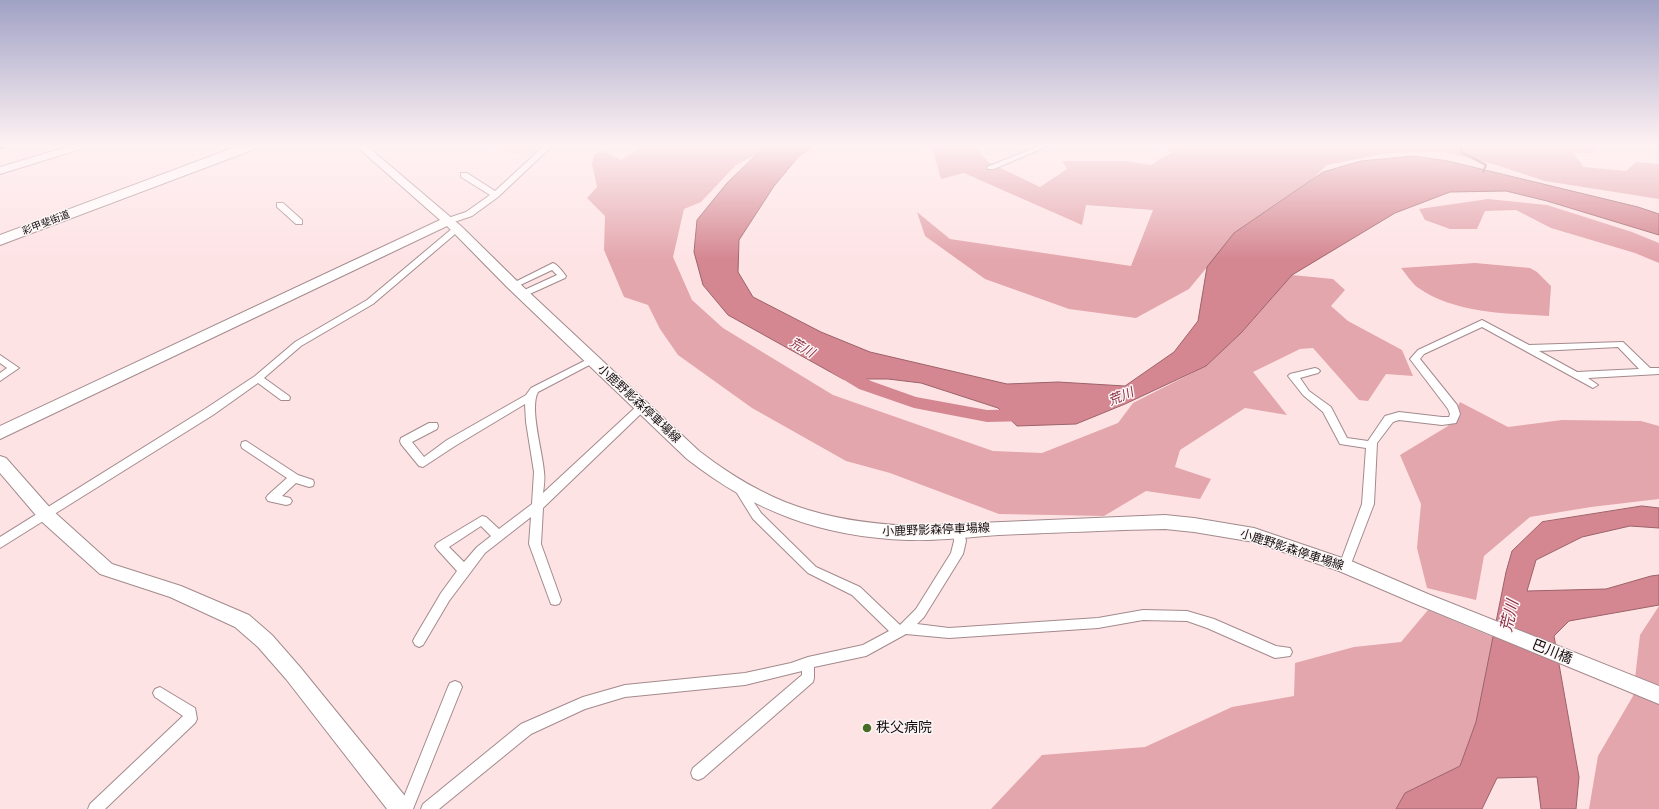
<!DOCTYPE html>
<meta charset="utf-8">
<style>
body{margin:0}
canvas{display:block;background:#fee3e5}
</style>
<canvas width="1659" height="809"></canvas>
<script>
const context = document.querySelector('canvas').getContext('2d');
context.lineJoin = 'round';
function paint(path, color) { context.fillStyle = color; context.fill(path, 'evenodd'); }
function trace(path, color, width, dash) { context.strokeStyle = color; context.lineWidth = width; context.lineCap = dash ? 'butt' : 'round'; context.setLineDash(dash || []); context.stroke(path); }
function drawText(font, color, halo, rows, align = 'center') {
  context.font = font + ' Montserrat,"Noto Sans JP",sans-serif'; context.lineWidth = 3; context.setLineDash([]); context.textBaseline = 'middle'; context.strokeStyle = halo; context.fillStyle = color; for (const [text, x, y, turn = 0] of rows) {
    context.save(); context.translate(x, y); context.rotate((+turn || 0) * Math.PI / 180); context.textAlign = isNaN(turn) ? turn : align; if (halo) context.strokeText(text, 0, 0); context.fillText(text, 0, 0); context.restore();
  }
}
paint(new Path2D(`
 M 484,146 L 542,146 L 530,158 Z`), '#f7d4d7');
paint(new Path2D(`
 M 642,146 L 773,146 L 736,165 L 701,202 L 684,209 L 673,257 L 692,300 L 723,328 L 833,395 L 993,451 L 1042,453 L 1118,423 L 1133,403 L 1206,366 L 1241,333 L 1292,275 L 1333,279 L 1345,290 L 1331,306 L 1348,321 L 1402,350 L 1413,376 L 1386,374 L 1368,401 L 1359,400 L 1313,348 L 1300,349 L 1253,372 L 1287,415 L 1245,408 L 1180,450 L 1175,467 L 1211,479 L 1200,499 L 1146,491 L 1104,516 L 999,514 L 890,473 L 846,461 L 752,408 L 678,355 L 660,329 L 648,305 L 624,297 L 604,250 L 605,216 L 587,198 L 597,187 L 592,164 L 594,155 L 602,150 L 621,160 Z
 M 920,146 L 975,146 L 988,162 L 1040,187 L 1067,169 L 1062,161 L 1126,161 L 1151,165 L 1172,152 L 1163,146 L 1598,146 L 1593,153 L 1573,153 L 1584,167 L 1626,171 L 1636,162 L 1659,164 L 1659,199 L 1545,181 L 1493,164 L 1444,152 L 1388,153 L 1327,165 L 1310,181 L 1236,232 L 1189,289 L 1136,318 L 1069,309 L 985,279 L 925,236 L 917,212 L 950,239 L 1131,266 L 1153,210 L 1086,205 L 1082,225 L 964,173 L 941,179 L 933,150 Z
 M 1488,199 L 1547,205 L 1632,232 L 1659,243 L 1659,263 L 1635,253 L 1551,228 L 1516,210 L 1485,211 L 1477,229 L 1450,229 L 1425,220 L 1419,209 Z
 M 1475,263 L 1530,268 L 1537,272 L 1551,286 L 1549,316 C 1505,313 1455,314 1417,287 C 1411,282 1406,274 1401,268 Z
 M 1460,402 L 1508,427 L 1562,420 L 1641,421 L 1659,426 L 1659,499 L 1591,507 L 1530,517 L 1484,556 L 1476,600 L 1427,588 L 1417,548 L 1421,504 L 1400,455 L 1448,426 Z
 M 1659,606 L 1659,809 L 1589,809 L 1598,756 L 1633,696 L 1640,635 Z
 M 1428,610 L 1493,637 L 1476,722 L 1460,766 L 1405,793 L 1396,809 L 991,809 L 1042,755 L 1145,747 L 1232,707 L 1294,696 L 1295,663 L 1354,647 L 1401,642 Z`), '#e3a6ad');
const water = new Path2D(`
 M 768,146 L 814,146 L 799,156 L 774,186 L 739,240 L 738,272 L 753,297 L 821,332 L 870,352 L 1007,384 L 1058,382 L 1125,386 L 1174,352 L 1198,321 L 1207,267 L 1234,233 L 1323,172 L 1361,161 L 1413,156 L 1448,161 L 1638,207 L 1659,214 L 1659,235 L 1547,201 L 1506,191 L 1450,192 L 1395,213 L 1292,275 L 1241,333 L 1206,366 L 1125,404 L 1076,424 L 1017,426 L 998,408 L 921,383 L 888,379 L 843,379 L 728,315 L 703,285 L 694,252 L 697,220 L 727,183 L 756,155 Z
 M 1642,506 L 1659,508 L 1659,528 L 1630,526 L 1582,537 L 1536,560 L 1527,591 L 1606,589 L 1651,576 L 1659,575 L 1659,605 L 1569,621 L 1554,636 L 1579,777 L 1576,809 L 1541,809 L 1537,777 L 1497,778 L 1482,809 L 1396,809 L 1405,793 L 1460,766 L 1476,722 L 1506,572 L 1512,551 L 1542,522 Z`);
paint(water, '#d58791');
trace(water, '#9b6269', 1);
trace(new Path2D(`
 M 1460,146 L 1461,152 L 1486,165 L 1483,172`), '#9b6269', 2);
paint(new Path2D(`
 M 836,363 L 841,364 L 871,381 L 916,397 L 987,410 L 1028,409 L 1034,411 L 1036,415 L 1034,419 L 1028,421 L 987,422 L 914,408 L 859,389 L 831,372 L 828,368 L 831,364 Z`), '#d58791');
const street = new Path2D(`
 M 544,146 L 552,146 L 498,197 L 472,216 L 451,223 L 445,223 L 445,219 L 466,212 L 490,195 L 461,177 L 461,173 L 467,173 L 495,191 Z
 M 1039,146 L 1048,146 L 994,169 L 988,169 L 987,167 Z
 M 277,203 L 283,203 L 302,220 L 302,224 L 296,224 L 277,207 Z
 M 454,227 L 457,227 L 461,229 L 373,304 L 301,346 L 264,378 L 289,396 L 290,398 L 289,400 L 281,400 L 258,383 L 213,415 L 0,548 L 0,537 L 205,409 L 255,376 L 295,342 L 367,300 Z
 M 553,263 C 558,265 563,272 566,276 L 565,278 L 523,297 L 519,294 L 520,292 L 557,275 L 552,270 L 516,287 L 510,287 L 509,285 Z
 M 1482,320 L 1529,345 L 1623,342 L 1650,368 L 1659,368 L 1659,374 L 1588,378 L 1598,385 L 1593,388 L 1482,327 L 1424,354 L 1420,359 L 1457,405 L 1460,414 L 1456,423 L 1442,425 L 1399,420 L 1393,422 L 1377,443 L 1374,504 L 1349,569 L 1345,571 L 1341,569 L 1339,566 L 1362,504 L 1366,448 L 1340,444 L 1323,412 L 1303,395 L 1288,376 L 1290,374 L 1315,368 L 1318,369 L 1320,371 L 1318,373 L 1300,378 L 1309,391 L 1331,407 L 1347,438 L 1368,441 L 1385,416 L 1399,412 L 1442,417 L 1449,417 L 1450,414 L 1448,409 L 1410,359 L 1418,350 ZM 1618,347 L 1639,369 L 1577,372 L 1539,351 Z
 M 0,355 L 19,368 L 0,381 L 0,373 L 7,368 L 0,363 Z
 M 592,357 L 597,360 L 595,362 L 538,392 C 529,408 543,453 544,472 C 545,479 544,486 543,493 L 639,404 L 647,404 L 648,407 L 543,508 L 541,544 L 561,600 L 559,604 L 555,605 L 551,604 L 529,544 L 531,517 L 485,553 L 449,601 L 423,645 L 419,647 L 415,645 L 413,641 L 415,637 L 441,593 L 457,571 L 437,549 L 435,546 L 437,543 L 482,516 L 486,517 L 499,529 L 532,504 L 534,472 L 526,422 L 525,404 L 455,446 L 423,467 L 419,466 L 401,444 L 400,441 L 401,438 L 429,423 L 437,423 L 438,426 L 437,429 L 412,442 L 424,457 L 447,440 L 526,395 L 531,388 ZM 481,526 L 491,536 L 477,547 L 464,562 L 449,547 Z
 M 246,441 L 298,475 L 313,480 L 314,483 L 313,486 L 309,487 L 296,483 L 282,496 L 290,498 L 292,501 L 290,504 L 286,505 L 268,501 L 266,498 L 268,495 L 287,478 L 242,448 L 241,445 L 242,442 Z
 M 740,486 L 744,487 L 761,513 L 816,567 L 860,587 L 900,625 L 916,609 L 951,553 L 954,541 L 953,530 L 955,527 L 959,525 L 963,527 L 966,541 L 963,554 L 924,617 L 917,624 L 949,628 L 1098,618 L 1143,610 L 1187,611 L 1214,619 L 1276,646 L 1290,648 L 1292,652 L 1290,656 L 1275,658 L 1207,628 L 1187,621 L 1143,620 L 1098,628 L 949,638 L 906,634 L 866,656 L 814,667 L 814,678 L 813,682 L 703,778 L 698,780 L 693,778 L 691,773 L 693,768 L 802,675 L 802,671 L 745,685 L 625,697 L 585,709 L 531,734 L 439,809 L 421,809 L 423,804 L 521,724 L 583,697 L 625,685 L 745,673 L 791,663 L 808,657 L 863,645 L 889,631 L 852,595 L 808,573 L 753,519 L 735,490 L 736,487 Z
 M 455,681 L 460,683 L 462,687 L 413,809 L 399,809 L 448,687 L 450,683 Z
 M 160,687 L 195,708 L 197,719 L 195,723 L 105,809 L 88,809 L 90,804 L 183,716 L 155,697 L 153,693 L 155,689 Z`);
const secondary = new Path2D(`
 M 70,146 L 85,146 L 84,148 L 0,174 L 0,167 Z
 M 356,146 L 367,146 L 461,226 L 517,281 L 699,451 C 768,504 822,521 909,526 L 1165,515 L 1194,518 L 1254,528 L 1351,561 L 1428,594 L 1659,686 L 1659,704 L 1416,604 L 1339,571 L 1254,542 L 1194,532 L 1165,529 C 1109,530 1054,533 999,535 C 969,537 938,541 908,540 C 822,537 755,512 687,459 L 507,287 L 447,226 L 0,439 L 0,426 L 440,220 Z
 M 0,456 L 6,458 L 52,510 L 112,564 L 181,586 L 249,615 L 272,635 L 300,667 L 409,801 L 412,809 L 387,809 L 286,679 L 258,647 L 235,627 L 170,597 L 100,574 L 40,520 L 0,473 Z`);
const highway = new Path2D(`
 M 238,146 L 257,146 L 255,149 L 0,245 L 0,235 Z`);
trace(street, '#a38a8d', 2);
trace(secondary, '#a38a8d', 2);
trace(highway, '#a38a8d', 2);
paint(street, '#fff');
paint(secondary, '#fff');
paint(highway, '#fff');
trace(new Path2D(`
 M 0,148 L 7,146`), '#6a5b5c', 2, [6, 3]);
const sky = context.createLinearGradient(0, 0, 0, 259);
sky.addColorStop(0, '#a0a2c5');
sky.addColorStop(0.56, '#fff2f3');
sky.addColorStop(1, '#fff2f300');
context.fillStyle = sky;
context.fillRect(0, 0, 1659, 259);
for (const [x, y, r, color] of [
 [867,728,5,"#476c26"]
]) { const dot = new Path2D(); dot.arc(x, y, r, 0, 2 * Math.PI); context.fillStyle = color; context.fill(dot); trace(dot, '#fcf6f7', 1.5); }
drawText('10px', '#140c0d', '#fcf6f7', [
 ["彩甲斐街道",46,223,-21]
]);
drawText('12px', '#140c0d', '#fcf6f7', [
 ["小鹿野影森停車場線",639,404,43],
 ["小鹿野影森停車場線",936,530,-2],
 ["小鹿野影森停車場線",1292,550,18]
]);
drawText('italic 13px', '#8c2f43', '#fcf6f7', [
 ["荒川",802,348,30],
 ["荒川",1121,397,-23]
]);
drawText('14px', '#140c0d', '#fcf6f7', [
 ["巴川橋",1552,652,22]
]);
drawText('14px', '#140c0d', '#fcf6f7', [
 ["秩父病院",876,728]
], 'left');
drawText('italic 16px', '#8c2f43', '#fcf6f7', [
 ["荒川",1510,616,-77]
]);
</script>
